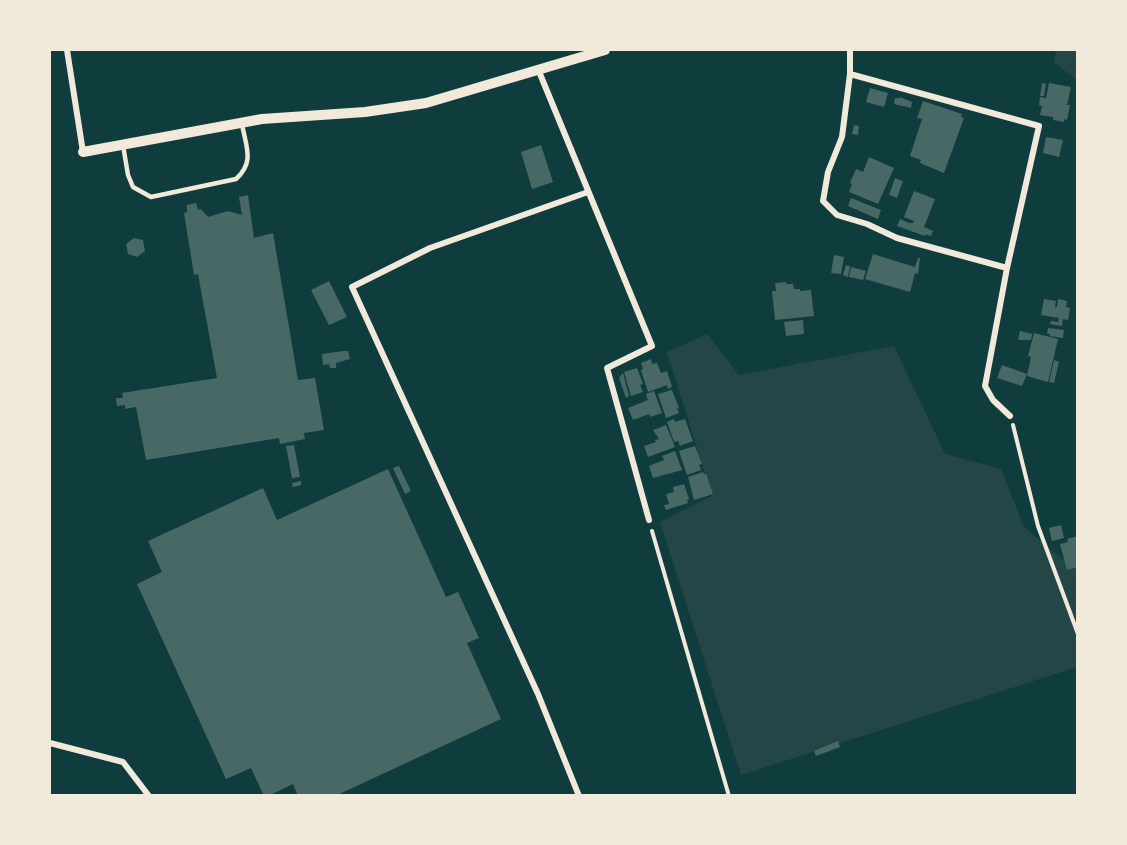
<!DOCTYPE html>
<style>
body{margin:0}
#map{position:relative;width:1127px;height:845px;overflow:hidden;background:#0f3d3e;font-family:"Asap Condensed",sans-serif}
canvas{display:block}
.frame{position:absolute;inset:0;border:51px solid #f1e9da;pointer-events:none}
</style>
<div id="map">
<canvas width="1127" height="845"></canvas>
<div class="frame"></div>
</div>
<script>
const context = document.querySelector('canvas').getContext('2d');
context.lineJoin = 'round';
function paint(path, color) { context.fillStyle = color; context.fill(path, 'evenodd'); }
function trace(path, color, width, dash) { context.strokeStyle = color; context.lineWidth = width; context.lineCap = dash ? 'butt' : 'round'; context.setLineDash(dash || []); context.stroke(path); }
paint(new Path2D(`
 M 1056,50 L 1077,50 L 1077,80 L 1054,62 Z
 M 707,334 L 739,375 L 894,346 L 945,454 L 1001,469 L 1024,527 L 1069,564 L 1077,569 L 1077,667 L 741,775 L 660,522 L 712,496 L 667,352 Z`), '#244646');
paint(new Path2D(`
 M 1042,83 L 1046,84 L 1044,96 L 1040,96 Z
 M 1049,83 L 1071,87 L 1067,105 L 1070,105 L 1067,120 L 1064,119 L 1064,122 L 1053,120 L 1053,117 L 1040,115 L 1042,106 L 1039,105 L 1040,97 L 1046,98 Z
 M 870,88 L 888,93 L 884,107 L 866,102 Z
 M 900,97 L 912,102 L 911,108 L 894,104 L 895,98 L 900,98 Z
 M 923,101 L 962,114 L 961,117 L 964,118 L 944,173 L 920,163 L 921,160 L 910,156 L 922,119 L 917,118 Z
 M 854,125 L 859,126 L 858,135 L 852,134 Z
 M 1046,137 L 1063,140 L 1059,157 L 1043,153 Z
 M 541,145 L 553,182 L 532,189 L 521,152 Z
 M 869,157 L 894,168 L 878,204 L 849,192 L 852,184 L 850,183 L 856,169 L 863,172 Z
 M 895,178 L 903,181 L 897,198 L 889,195 Z
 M 914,191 L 935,199 L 924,227 L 933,231 L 931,236 L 925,234 L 925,236 L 897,226 L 900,219 L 909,223 L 913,223 L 914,221 L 904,217 Z
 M 248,195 L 254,238 L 273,233 L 298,380 L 315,378 L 324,430 L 304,433 L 305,439 L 280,444 L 279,438 L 146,460 L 136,407 L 125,409 L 125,405 L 117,406 L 116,398 L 123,398 L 122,393 L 217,378 L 198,274 L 194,275 L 184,213 L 187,212 L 187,205 L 196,203 L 198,210 L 201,209 L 208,217 L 228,211 L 242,215 L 239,197 Z
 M 851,198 L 881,210 L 878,219 L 848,206 Z
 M 134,238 L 143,240 L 145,251 L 137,257 L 128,254 L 126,244 Z
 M 873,254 L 915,267 L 918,258 L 920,258 L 918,274 L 915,273 L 910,292 L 865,279 Z
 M 834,255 L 844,257 L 841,274 L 831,273 Z
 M 846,265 L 850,266 L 848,277 L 843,275 Z
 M 851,267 L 866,271 L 863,280 L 849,277 Z
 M 329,281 L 347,317 L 329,325 L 311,290 Z
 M 786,282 L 786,284 L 793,284 L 794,289 L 800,289 L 800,291 L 811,290 L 814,316 L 775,320 L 772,291 L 776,291 L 775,283 Z
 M 1044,299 L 1056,301 L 1055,307 L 1057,307 L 1058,299 L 1067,301 L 1066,307 L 1070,308 L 1068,320 L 1063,319 L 1062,326 L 1050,324 L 1051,321 L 1058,322 L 1059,318 L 1041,315 Z
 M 803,320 L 804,334 L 786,336 L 784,322 Z
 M 1048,328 L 1064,330 L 1063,338 L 1050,336 L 1050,334 L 1047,334 Z
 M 1020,331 L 1032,334 L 1031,340 L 1018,340 Z
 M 1034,333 L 1058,339 L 1048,382 L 1027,376 L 1031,357 L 1028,356 Z
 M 344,351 L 348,351 L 350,359 L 336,363 L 336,368 L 330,368 L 329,364 L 323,365 L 322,354 Z
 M 651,359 L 652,364 L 657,363 L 661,373 L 667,371 L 672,387 L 668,389 L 667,385 L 648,392 L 641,370 L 643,369 L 641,363 Z
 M 1054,360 L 1059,362 L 1054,383 L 1049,382 Z
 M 1002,365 L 1027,374 L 1022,386 L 997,378 Z
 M 637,368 L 643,384 L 640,385 L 643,392 L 631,396 L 624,372 Z
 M 623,373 L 629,396 L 626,398 L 619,378 Z
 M 672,390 L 679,408 L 677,408 L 679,413 L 666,418 L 658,394 Z
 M 654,391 L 662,413 L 650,417 L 649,414 L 633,420 L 628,408 L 648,400 L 646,394 Z
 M 674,419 L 675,422 L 685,419 L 693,441 L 680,446 L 678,441 L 674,442 L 667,422 Z
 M 666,425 L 675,447 L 648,457 L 644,446 L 656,442 L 655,440 L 659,439 L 653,430 Z
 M 294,445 L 300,477 L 292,478 L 286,446 Z
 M 695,446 L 702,464 L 699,465 L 701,470 L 687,475 L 679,451 Z
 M 675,451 L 682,470 L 653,478 L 649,466 L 664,460 L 662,456 Z
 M 399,466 L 411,491 L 405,494 L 393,468 Z
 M 388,469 L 446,597 L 458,592 L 479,638 L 467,643 L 501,719 L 335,796 L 298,796 L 293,784 L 268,796 L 264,796 L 251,768 L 226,779 L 137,584 L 162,572 L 148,541 L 263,488 L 277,520 Z
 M 703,472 L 704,474 L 706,474 L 713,494 L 694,500 L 688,477 Z
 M 301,481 L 301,485 L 293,487 L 292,483 Z
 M 684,484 L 689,499 L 687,500 L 688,503 L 666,510 L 664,505 L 669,504 L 666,494 L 674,492 L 673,487 Z
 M 1061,525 L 1064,538 L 1052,541 L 1049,528 Z
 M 1078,536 L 1078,567 L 1067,570 L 1060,544 L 1068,542 L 1067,539 Z
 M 838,741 L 840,747 L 816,756 L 814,751 Z`), '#486865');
trace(new Path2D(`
 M 1013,425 L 1038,526 L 1078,634
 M 652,531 L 729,796`), '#f1e9da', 4);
trace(new Path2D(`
 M 123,145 L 128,175 L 133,187 L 151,197 L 236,179 C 255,162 246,147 242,124`), '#f1e9da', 4.5);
trace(new Path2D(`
 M 67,50 L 83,152
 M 850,50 L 850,74 L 842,137 L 828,172 L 823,201 L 837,215 L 867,224 L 897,238 L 1007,268 L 985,386 L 993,400 L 1010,416
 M 538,69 L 652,346 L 607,368 L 649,520
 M 850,74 L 1039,126 L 1007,268
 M 50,743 L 123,762 L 149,796
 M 579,796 L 538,694 L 352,287 L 430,248 L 588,192`), '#f1e9da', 6);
trace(new Path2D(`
 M 83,152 L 262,119 L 365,112 L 426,103 L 605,50`), '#f1e9da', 10);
</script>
